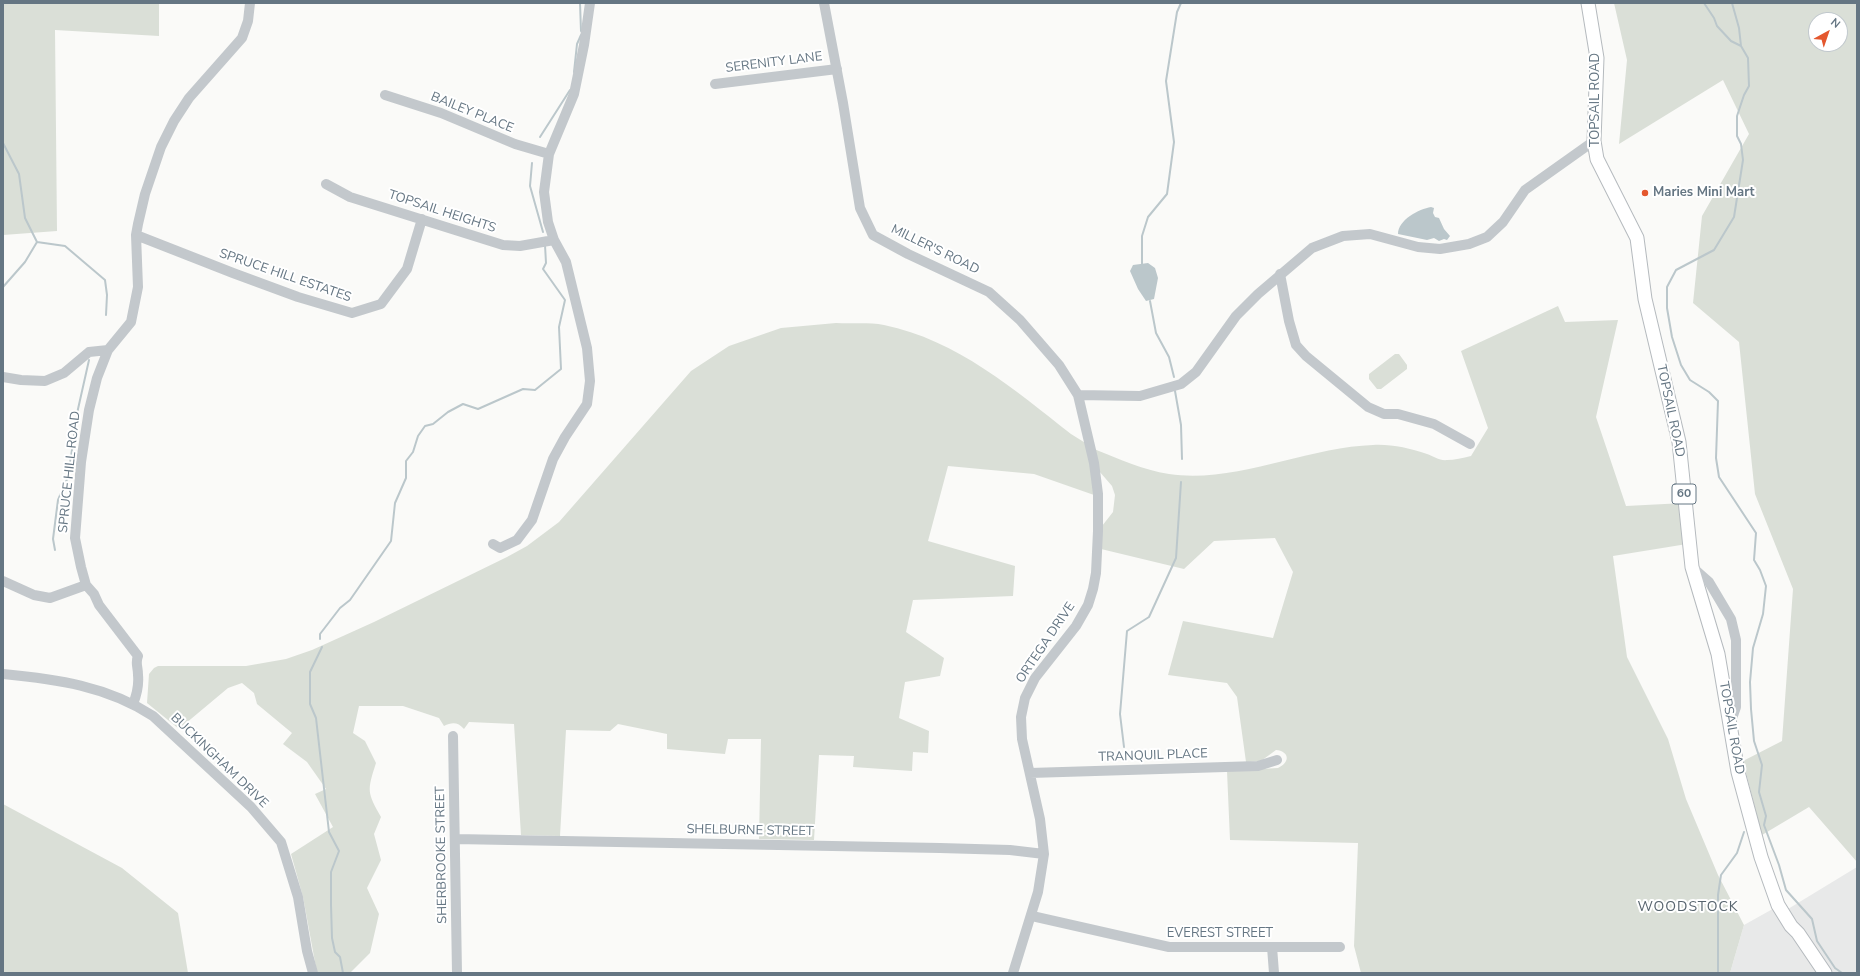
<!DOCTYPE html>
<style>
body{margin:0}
#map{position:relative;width:1860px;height:976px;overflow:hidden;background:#fafaf8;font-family:"Nunito Sans",sans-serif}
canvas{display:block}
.frame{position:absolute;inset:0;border:4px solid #657683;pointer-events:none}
.north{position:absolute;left:1808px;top:12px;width:40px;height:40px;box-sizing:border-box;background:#fff;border:1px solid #c1c8cd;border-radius:50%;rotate:40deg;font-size:11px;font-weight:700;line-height:16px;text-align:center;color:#657683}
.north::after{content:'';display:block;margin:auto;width:14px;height:18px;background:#e4572e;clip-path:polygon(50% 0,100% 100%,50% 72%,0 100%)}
</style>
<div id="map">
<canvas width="1860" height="976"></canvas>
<div class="frame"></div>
<div class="north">N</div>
</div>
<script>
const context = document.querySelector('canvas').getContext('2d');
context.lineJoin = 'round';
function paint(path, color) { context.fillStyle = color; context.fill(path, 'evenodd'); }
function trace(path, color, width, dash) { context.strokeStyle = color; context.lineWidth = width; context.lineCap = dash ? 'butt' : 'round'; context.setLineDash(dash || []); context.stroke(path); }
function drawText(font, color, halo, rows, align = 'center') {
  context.font = font + ' "Nunito Sans",sans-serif'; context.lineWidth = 4; context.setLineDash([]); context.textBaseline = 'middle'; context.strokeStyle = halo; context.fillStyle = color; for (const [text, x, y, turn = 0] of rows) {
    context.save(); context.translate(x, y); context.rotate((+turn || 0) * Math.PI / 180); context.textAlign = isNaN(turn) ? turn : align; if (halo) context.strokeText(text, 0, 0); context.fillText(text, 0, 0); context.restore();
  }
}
paint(new Path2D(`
 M 1857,867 L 1857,973 L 1832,973 L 1788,909 Z
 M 1778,906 L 1819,973 L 1730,973 L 1744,925 Z`), '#e8e9e9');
paint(new Path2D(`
 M 3,3 L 159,3 L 159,36 L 55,30 L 57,231 L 3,235 Z
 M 1614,3 L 1857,3 L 1857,862 L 1809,807 L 1762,835 L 1743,761 L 1782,741 L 1793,589 L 1755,494 L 1739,342 L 1693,303 L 1702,216 L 1749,134 L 1723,80 L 1619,144 L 1627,60 ZM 1816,20 L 1840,20 L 1840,44 L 1816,44 Z
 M 1558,306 L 1565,322 L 1618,320 L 1596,417 L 1626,506 L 1684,503 L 1687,544 L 1613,556 L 1627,657 L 1668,739 L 1686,799 L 1718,875 L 1744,925 L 1730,973 L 1361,973 L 1354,946 L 1358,843 L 1230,840 L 1227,771 L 1278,768 C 1291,762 1289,751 1276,750 L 1261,761 L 1246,762 L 1237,697 L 1227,683 L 1168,675 L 1183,621 L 1273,638 L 1293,572 L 1275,538 L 1214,541 L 1184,569 L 1101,549 L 1102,526 L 1113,512 L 1115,495 L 1112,486 L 1099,471 L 1094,449 C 1119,459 1143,470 1169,474 C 1235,484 1307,447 1373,445 C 1391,444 1409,448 1427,454 C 1433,456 1440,461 1447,460 C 1454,460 1463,458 1471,456 L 1488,428 L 1461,351 Z
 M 836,323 C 851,324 869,322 884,325 C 957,340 1015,390 1071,434 L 1087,444 L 1094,495 L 1034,474 L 948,466 L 928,541 L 1015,566 L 1013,596 L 913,600 L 906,632 L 944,658 L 940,676 L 905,682 L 899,718 L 929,731 L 928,753 L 913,752 L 912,771 L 853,767 L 854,756 L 819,755 L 814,840 L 759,839 L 761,739 L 728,739 L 725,754 L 667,749 L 667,734 L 618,724 L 610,731 L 566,730 L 560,836 L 521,835 L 514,724 L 469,722 L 464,729 C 458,722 452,722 444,726 L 439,718 L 403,706 L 359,706 L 353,733 L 365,741 L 376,763 C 367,791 367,792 381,817 L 374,834 L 381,860 L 367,888 L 379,914 L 370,953 L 350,973 L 317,973 L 303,897 L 291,854 L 333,827 L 315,794 L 326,789 L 307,762 L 283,744 L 292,733 L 257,704 L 254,693 L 242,683 L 228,688 L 179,729 L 147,703 L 149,674 L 154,668 L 158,666 L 246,666 L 286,659 L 312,650 L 374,622 L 507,557 L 527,546 L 559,522 L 691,371 L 729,346 L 781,328 Z
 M 1395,354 L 1399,354 L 1407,365 L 1407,369 L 1381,389 L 1377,389 L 1369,379 L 1369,374 Z
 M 3,804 L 122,868 L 178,913 L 188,973 L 3,973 Z`), '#dadfd7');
paint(new Path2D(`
 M 1431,207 L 1434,208 L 1433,213 L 1435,217 L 1439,218 L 1444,229 L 1450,236 L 1447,240 L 1444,239 L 1439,241 L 1434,238 L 1427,240 L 1398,234 C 1398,220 1419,209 1431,207 Z
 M 1148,263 L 1155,268 L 1158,278 L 1154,299 L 1146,301 L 1138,289 L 1130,271 L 1133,265 Z`), '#bbc7cb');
trace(new Path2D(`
 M 580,3 L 581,31
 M 1704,3 L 1714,18 L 1717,26 L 1731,41 L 1741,46 L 1748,58 L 1749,86 L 1744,95 L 1737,116 L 1737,136 L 1741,144 L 1743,160 L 1734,217 L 1714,250 L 1676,270 L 1667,287 L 1667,308 L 1672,337 L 1681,365 L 1690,380 L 1709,392 L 1718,401 L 1716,458 L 1719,477 L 1756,533 L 1754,560 L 1760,570 L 1766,586 L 1763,614 L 1753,648 L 1750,682 L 1751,709 L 1754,741 L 1762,765 L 1759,792 L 1766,816 L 1764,825 L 1779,865 L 1786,890 L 1812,919 L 1817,941 L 1835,968 L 1842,973
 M 1732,3 L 1739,28 L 1741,46
 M 574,72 L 577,44 L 581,35
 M 540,137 L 570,90
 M 3,143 L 19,174 L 25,218 L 37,242
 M 532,163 L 530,186 L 543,232
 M 37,242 L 65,246 L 105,280 L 107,295 L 106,315
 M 1142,264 L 1142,236 L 1148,217 L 1167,194 L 1174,142 L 1166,81 L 1177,12 L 1181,3
 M 3,287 L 25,262 L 37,242
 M 1150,301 L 1156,333 L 1169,357 L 1174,377
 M 1175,391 L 1181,425 L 1182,459
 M 55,550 L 53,539 L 58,500 L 68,477 L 78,409 L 89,360
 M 320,639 L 320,634 L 340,608 L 350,600 L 391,541 L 395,503 L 406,478 L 406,461 L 413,452 L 418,436 L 425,426 L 433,424 L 448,412 L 463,404 L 478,409 L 523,389 L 535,390 L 561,369 L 559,327 L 565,300 L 543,269 L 546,263 L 545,245
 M 322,647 L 310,672 L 310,704 L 316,718 L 329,832 L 339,851 L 331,872 L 331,905 L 332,938 L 335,952 L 340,957 L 343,973
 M 1124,747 L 1120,714 L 1127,631 L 1149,617 L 1176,558 L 1181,482
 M 1718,973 L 1718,895 L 1721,875 L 1737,853 L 1744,832`), '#bbc7cb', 2);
const major = new Path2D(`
 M 1588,3 L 1597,58 L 1594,141 L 1597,159 L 1637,238 L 1645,299 L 1679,442 L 1692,567 L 1718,654 L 1738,772 L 1761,857 L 1778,905 L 1791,926 L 1798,933 L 1825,973`);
trace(major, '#b5babe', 15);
trace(new Path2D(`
 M 824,3 L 843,103 L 860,208 L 873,235 L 908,254 L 989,292 L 1020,320 L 1059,365 L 1078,395 L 1094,463 L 1098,494 L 1098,531 L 1096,573 L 1093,589 L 1088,605 L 1076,626 L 1035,678 L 1025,698 L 1021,717 L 1022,739 L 1040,819 L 1044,854 L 1038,892 L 1013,973
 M 715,84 L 837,69
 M 385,95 L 441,113 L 515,144 L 549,154
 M 326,184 L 350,197 L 503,245 L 520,246 L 554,240
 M 136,235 L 233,273 L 298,297 L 352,313 L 381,304 L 407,269 L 422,219
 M 1280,274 L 1289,321 L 1296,345 L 1306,356 L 1368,407 L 1384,414 L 1398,414 L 1434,424 L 1470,444
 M 3,377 L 21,380 L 45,381 L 64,373 L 89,352 L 108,350
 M 1078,395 L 1140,396 L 1181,384 L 1196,372 L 1236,316 L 1258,294 L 1312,248 L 1343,236 L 1370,234 L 1418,247 L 1440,249 L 1469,244 L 1487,237 L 1503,222 L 1525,190 L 1594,141
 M 493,544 L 500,548 L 517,540 L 532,520 L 553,459 L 565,437 L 587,404 L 590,381 L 587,348 L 566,262 L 554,240 L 548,222 L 544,192 L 549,154 L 574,94 L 584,45 L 590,3
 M 1692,567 L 1709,582 L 1731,619 L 1736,640 L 1736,707 L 1730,724
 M 3,581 L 34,595 L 50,598 L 86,585
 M 3,674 C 56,679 107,686 153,716 L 251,807 L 281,842 L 298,897 L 307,951 L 313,973
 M 133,704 C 137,694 139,685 138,675 C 138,666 135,663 138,656 L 99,605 L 94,594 L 86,585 L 81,567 L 75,538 L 81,462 L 89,410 L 97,378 L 108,350 L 131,322 L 138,287 L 136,235 L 138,224 L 145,194 L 161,147 L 174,121 L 189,98 L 242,38 L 248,21 L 250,3
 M 453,736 L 457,973
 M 1030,773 L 1258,766 L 1277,760
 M 455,839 L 940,848 L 1010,850 L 1044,854
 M 1032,916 L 1169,947 L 1340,947
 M 1272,947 L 1274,973`), '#c3c8cc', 10);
trace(major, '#fff', 13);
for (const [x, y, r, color] of [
 [1645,193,4,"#e4572e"]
]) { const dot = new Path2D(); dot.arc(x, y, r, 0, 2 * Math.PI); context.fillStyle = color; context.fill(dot); trace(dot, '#fff', 1.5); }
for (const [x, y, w] of [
 [1684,494,24]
]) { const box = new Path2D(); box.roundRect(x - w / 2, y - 10, w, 20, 3); context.fillStyle = '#fff'; context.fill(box); trace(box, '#657683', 1); }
drawText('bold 12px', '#657683', null, [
 ["60",1684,494]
]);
drawText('13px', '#657683', '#fff', [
 ["SERENITY LANE",774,63,-7],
 ["TOPSAIL ROAD",1596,100,-90],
 ["BAILEY PLACE",472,113,22],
 ["TOPSAIL HEIGHTS",442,212,18],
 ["MILLER'S ROAD",935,250,26],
 ["SPRUCE HILL ESTATES",285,276,19],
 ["TOPSAIL ROAD",1670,411,78],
 ["SPRUCE HILL ROAD",70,472,-84],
 ["ORTEGA DRIVE",1046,643,-56],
 ["TOPSAIL ROAD",1731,728,80],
 ["TRANQUIL PLACE",1153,756,-2],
 ["BUCKINGHAM DRIVE",219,761,44],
 ["SHELBURNE STREET",750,831,1],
 ["SHERBROOKE STREET",442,855,-91],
 ["EVEREST STREET",1220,934]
]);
drawText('bold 13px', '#657683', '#fff', [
 ["Maries Mini Mart",1653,193]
], 'left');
context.letterSpacing = '1px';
drawText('14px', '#57646e', '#fff', [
 ["WOODSTOCK",1688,908]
]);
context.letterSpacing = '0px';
</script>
